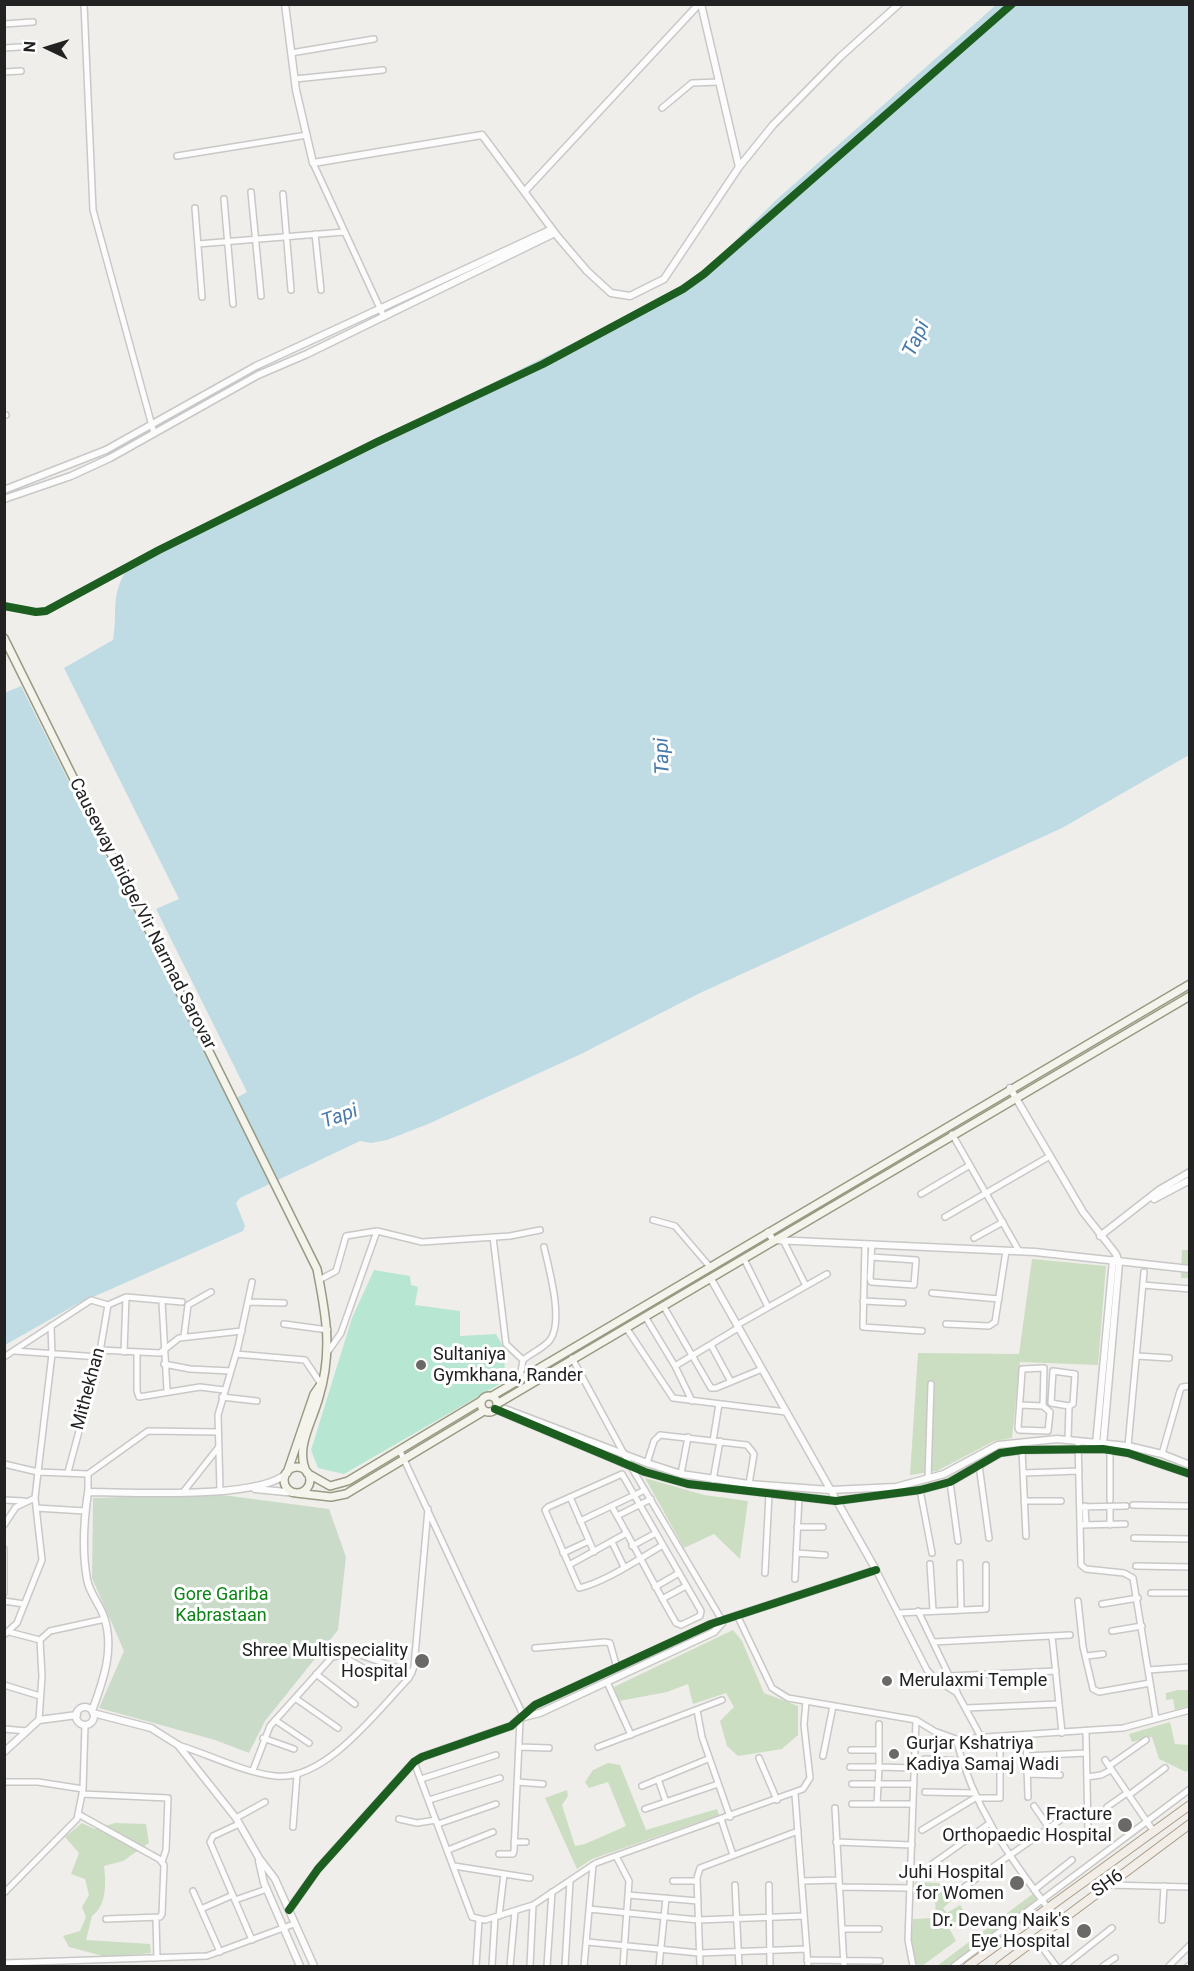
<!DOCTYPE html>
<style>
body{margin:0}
#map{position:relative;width:1194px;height:1971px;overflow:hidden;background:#f0eeeb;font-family:Roboto,sans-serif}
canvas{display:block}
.frame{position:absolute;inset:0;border:6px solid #222;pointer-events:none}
.north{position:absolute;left:18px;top:18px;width:60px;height:60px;-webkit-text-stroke:4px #fff;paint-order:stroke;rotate:274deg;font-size:16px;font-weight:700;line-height:24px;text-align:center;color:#222}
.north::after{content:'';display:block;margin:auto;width:21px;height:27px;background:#222;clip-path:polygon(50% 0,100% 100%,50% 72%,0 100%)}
</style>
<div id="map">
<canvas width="1194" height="1971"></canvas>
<div class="frame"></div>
<div class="north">N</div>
</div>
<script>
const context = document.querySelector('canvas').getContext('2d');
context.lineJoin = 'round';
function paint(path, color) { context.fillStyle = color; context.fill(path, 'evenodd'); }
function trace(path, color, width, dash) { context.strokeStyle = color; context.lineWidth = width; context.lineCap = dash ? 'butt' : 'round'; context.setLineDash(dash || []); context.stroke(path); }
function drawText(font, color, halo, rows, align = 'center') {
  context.font = font + ' Roboto,sans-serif'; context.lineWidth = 6; context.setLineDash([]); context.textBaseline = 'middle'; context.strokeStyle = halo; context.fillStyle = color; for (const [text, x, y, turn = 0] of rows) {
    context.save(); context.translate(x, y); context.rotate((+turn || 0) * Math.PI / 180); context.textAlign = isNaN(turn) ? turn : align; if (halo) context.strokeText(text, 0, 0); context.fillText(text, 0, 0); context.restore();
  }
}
paint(new Path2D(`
 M 1182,1250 L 1189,1250 L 1189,1278 L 1181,1278 Z
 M 1032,1259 L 1106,1266 L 1098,1365 L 1020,1362 L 1012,1438 L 994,1441 L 937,1471 L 910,1475 L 918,1353 L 1019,1354 Z
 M 645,1478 L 704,1495 L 748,1501 L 740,1559 L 714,1534 L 684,1548 Z
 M 733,1630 L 742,1641 L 764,1693 L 798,1706 L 798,1735 L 782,1749 L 738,1756 L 727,1746 L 720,1721 L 734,1707 L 726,1693 L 693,1704 L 688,1684 L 667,1692 L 619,1701 L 614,1687 Z
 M 1178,1690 L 1189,1690 L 1189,1706 L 1175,1710 L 1173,1699 L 1166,1700 L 1166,1693 Z
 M 1170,1722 L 1175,1744 L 1189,1745 L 1189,1770 L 1186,1772 L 1159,1759 L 1152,1737 L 1132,1742 L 1129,1734 Z
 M 608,1763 L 620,1765 L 646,1830 L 717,1809 L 719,1815 L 592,1859 L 577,1869 L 545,1798 L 567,1790 L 568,1796 L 562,1805 L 575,1846 L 585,1844 L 626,1826 L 608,1782 L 589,1788 L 585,1782 L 593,1770 Z
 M 82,1823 L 95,1829 L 115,1823 L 146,1824 L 149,1843 L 123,1861 L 104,1866 C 106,1883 107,1905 92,1916 L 86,1940 L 150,1944 L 151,1953 L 107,1957 L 69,1947 L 63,1936 L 80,1931 L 86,1917 L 82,1907 L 89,1895 L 85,1879 L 71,1874 L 79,1853 L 65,1837 Z
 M 915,1882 L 939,1883 L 951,1901 L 943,1908 L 947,1913 L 960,1905 L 965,1913 L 949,1928 L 956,1941 L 922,1966 L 916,1964 L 911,1942 L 913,1919 L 936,1918 L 935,1896 L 914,1894 Z
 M 1034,1893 L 1040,1900 L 951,1966 L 937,1966 Z`), '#cbdec1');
paint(new Path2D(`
 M 215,1494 L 329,1509 L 346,1557 L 338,1630 L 265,1721 L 249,1753 L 215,1740 L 99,1708 L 124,1651 L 92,1578 L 93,1498 Z`), '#cadbca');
paint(new Path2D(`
 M 374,1270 L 410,1276 L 411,1285 L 418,1287 L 415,1305 L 460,1311 L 460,1336 L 496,1334 L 504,1348 L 505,1381 L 344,1474 L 318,1468 L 311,1450 L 352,1318 Z`), '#b7e6d2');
paint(new Path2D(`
 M 996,5 L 1189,5 L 1189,755 L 1062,828 L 700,993 L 583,1053 L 428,1124 L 387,1140 L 371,1143 L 360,1141 L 240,1198 L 236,1203 L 245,1226 L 243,1231 L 77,1304 L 5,1345 L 4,693 L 21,686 L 229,1102 L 247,1092 L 156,909 L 179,899 L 64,668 L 113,640 C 118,610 110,599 126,570 L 295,481 L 674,293 L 718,258 L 775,201 Z`), '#bfdbe3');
const minor = new Path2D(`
 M 84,4 L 93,210 L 154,433
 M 4,24 L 33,22
 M 4,48 L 20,47
 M 291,53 L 374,39
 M 4,72 L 21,71
 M 295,79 L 383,70
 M 662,108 L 692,83 L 719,82
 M 177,156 L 307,135
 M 313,163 L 384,317
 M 251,192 L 261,296
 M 283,194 L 291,290
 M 224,199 L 233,304
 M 195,208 L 202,297
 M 315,234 L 321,290
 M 198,244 L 344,232
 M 4,415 L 6,415
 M 4,606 L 36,612 L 46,611 L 159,550 L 377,442 L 543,364 L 683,289 L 704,274 L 1012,4
 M 952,1134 L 1019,1251
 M 921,1194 L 970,1165
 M 945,1217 L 1050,1156
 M 653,1220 L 675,1226 L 710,1267
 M 493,1237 L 506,1344 L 523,1360
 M 974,1238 L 1003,1222
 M 783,1240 L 806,1286
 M 865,1244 L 863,1327 L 922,1331
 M 871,1257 L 916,1260 L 914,1285 L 871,1282 L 870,1278 C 871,1267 871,1255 872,1244
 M 744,1259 L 768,1307
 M 319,1280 L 336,1271 L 346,1236 L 377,1231 L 422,1242 L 510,1236 L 540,1230
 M 1143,1285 L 1190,1289
 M 932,1293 L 999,1299
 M 863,1301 L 903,1303
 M 162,1302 L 167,1390
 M 248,1302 L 284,1303
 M 664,1307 L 711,1388 L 716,1388 L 762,1369
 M 646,1318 L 675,1366 L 692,1401
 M 284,1324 L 328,1330
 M 946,1324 L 989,1326 L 995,1322 L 1006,1251
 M 737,1325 L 827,1274
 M 627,1329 L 673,1398 L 786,1412
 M 184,1336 L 188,1305 L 211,1292
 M 711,1345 L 731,1382
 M 100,1350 L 160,1353 L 179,1338 L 242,1331
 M 15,1351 L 99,1357
 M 124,1352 L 126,1297
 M 137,1352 L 137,1391 L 139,1397 L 200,1387 L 224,1390
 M 327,1353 L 341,1333 L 377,1231
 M 236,1354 L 305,1360 L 321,1384
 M 1137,1356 L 1169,1358
 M 4,1357 L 91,1300 L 108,1305 L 126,1297 L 182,1302
 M 572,1358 L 630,1465 L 723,1622
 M 164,1364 L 190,1369 L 231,1371
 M 675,1366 L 738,1328
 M 520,1378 L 523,1360 C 531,1353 544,1348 550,1340 C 564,1321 549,1269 544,1247
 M 222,1397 L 257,1401
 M 1020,1405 L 1043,1406 L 1044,1368 L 1022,1369 L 1022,1371 L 1018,1428 L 1019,1430 L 1048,1431 L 1050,1412 L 1043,1406
 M 1068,1440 L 1069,1406 L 1073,1404 L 1075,1374 L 1053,1371 L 1051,1403 L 1069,1406
 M 713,1441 L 719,1404
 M 1078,1441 L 1081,1565 L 1086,1569 L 1124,1573 L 1133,1578 L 1156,1719
 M 1128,1446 L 1144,1272
 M 1110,1447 L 1110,1500
 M 1022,1450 L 1026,1536
 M 400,1451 L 524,1717
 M 1162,1454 L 1180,1391 L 1182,1387 L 1190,1386
 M 647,1463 L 654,1441 L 660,1435 L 747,1445 L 754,1454 L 749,1484
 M 4,1464 L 38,1472 L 52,1354 L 51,1326
 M 979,1465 L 989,1538
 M 68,1472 L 99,1357 L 108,1305
 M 1023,1473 L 1079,1471
 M 88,1474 L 148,1431 L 218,1432
 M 681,1474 L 688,1437
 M 928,1479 L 931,1384
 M 713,1480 L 720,1441
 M 950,1482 L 958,1541
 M 220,1490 L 218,1415 L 238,1347 L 252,1282
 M 920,1490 L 932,1553
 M 184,1491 L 218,1448
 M 570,1497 L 594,1552
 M 4,1500 L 24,1501
 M 1024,1501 L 1061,1501
 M 1133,1505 L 1190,1506
 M 1085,1506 L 1086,1525
 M 612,1507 C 634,1545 654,1585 676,1623 L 681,1625 L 700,1616 L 701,1611 L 622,1474 L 548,1507 L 545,1510 L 579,1588 C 605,1582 639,1559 663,1545
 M 1080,1507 L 1126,1506
 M 36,1508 L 85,1511
 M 617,1516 L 651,1499
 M 580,1521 L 645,1490
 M 4,1525 L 16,1507 L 35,1498 L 38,1472 L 88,1474 L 88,1492
 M 1080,1525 L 1125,1524
 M 1110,1525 L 1110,1507
 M 797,1527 L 823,1527
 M 1134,1538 L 1190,1539
 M 612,1542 L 624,1567
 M 632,1546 L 656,1533
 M 4,1549 L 4,1593
 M 563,1553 L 589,1541
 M 796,1553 L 825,1555
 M 960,1563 L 961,1609
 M 930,1564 L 933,1610
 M 569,1565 L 625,1534
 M 1136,1566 L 1190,1567
 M 876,1570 L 927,1670 L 935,1679 L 957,1693 L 981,1737
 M 765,1573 L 769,1494
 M 795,1579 L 799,1497
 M 655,1587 L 679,1573
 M 1151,1593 L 1190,1593
 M 662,1599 L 686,1586
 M 4,1601 L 24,1604
 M 1078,1601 L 1083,1647 L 1093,1689 L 1099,1692 L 1150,1683
 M 1102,1604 L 1138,1598
 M 918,1611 L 957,1692
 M 898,1613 L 986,1609 L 986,1565
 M 738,1617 L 772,1688 L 788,1698 L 916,1720 L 934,1731 L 956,1739 L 1123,1728 L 1190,1710
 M 1112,1631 L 1142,1626
 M 9,1632 L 40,1640
 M 4,1635 L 17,1623 L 42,1560 L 35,1498
 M 1052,1636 L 1062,1733
 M 933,1642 L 1070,1635
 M 535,1648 L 605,1642 L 610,1643 L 617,1668
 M 337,1654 L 341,1650 L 346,1650 L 412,1673
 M 1087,1656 L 1103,1654
 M 1148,1670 L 1190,1667
 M 316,1674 L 355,1704
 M 949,1676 L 1056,1671
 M 607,1682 L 631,1735
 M 4,1685 L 40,1696
 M 295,1698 L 338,1728
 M 966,1708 L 1059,1704
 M 697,1710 L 702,1737 L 730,1817
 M 39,1720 L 42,1676 L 40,1640 L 50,1631 L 105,1619
 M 275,1720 L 309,1743
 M 879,1724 L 879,1767 L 914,1768
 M 4,1729 L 27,1731
 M 1086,1732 L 1088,1832
 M 1026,1735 L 1028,1797
 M 263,1738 L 294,1749
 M 956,1739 C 973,1806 1007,1854 1048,1908
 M 178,1745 C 208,1754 245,1773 275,1776 C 325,1782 378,1710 409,1678 L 414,1667 L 428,1509
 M 519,1747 L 549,1748
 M 598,1747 L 722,1700
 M 851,1750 L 879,1750
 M 823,1756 L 833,1706
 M 1027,1756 L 1086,1753
 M 759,1758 L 777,1800
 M 925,1759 L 962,1761
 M 1105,1760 L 1154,1832
 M 414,1762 L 472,1917 L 485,1920 L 533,1905 L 596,1863 L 803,1789 L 810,1778 L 804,1725 L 806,1701
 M 1109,1766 L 1146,1740
 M 850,1767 L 879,1767 L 877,1804
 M 253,1770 L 270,1726 L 332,1657 L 341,1655 L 363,1668
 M 1027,1774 L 1060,1775
 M 1087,1777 L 1101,1775 L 1111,1770
 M 421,1779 L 496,1755
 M 658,1779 L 666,1802
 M 4,1782 L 38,1782 L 83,1789
 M 517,1782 L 543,1784
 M 852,1784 L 914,1784
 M 642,1786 L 708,1759
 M 925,1792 L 973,1793
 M 82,1794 L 168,1798 L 166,1850 L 162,1862
 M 795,1794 L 808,1966
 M 1129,1795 L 1165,1768
 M 429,1800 L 500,1778
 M 852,1804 L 913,1804
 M 1034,1806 L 1049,1828
 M 1107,1807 L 1127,1793
 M 835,1808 L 844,1966
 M 645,1809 L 718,1784
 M 78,1814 L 159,1859 L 164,1865 L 162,1914 L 160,1917 L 106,1919
 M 236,1818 L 265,1802
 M 399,1819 L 417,1823 L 436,1820
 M 721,1819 L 733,1855
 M 239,1824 L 213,1836 L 210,1842 L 252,1940
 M 438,1824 L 496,1804
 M 293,1827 L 297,1775
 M 922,1830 L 975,1798 L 1000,1798 L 1000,1736
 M 514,1842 L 526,1842
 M 836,1842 L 912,1845
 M 448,1850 L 493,1832
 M 499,1854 L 513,1854 L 514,1851 L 520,1720
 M 616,1856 L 629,1881 L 623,1966
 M 931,1865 L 990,1823
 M 454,1866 L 530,1878
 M 673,1881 L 697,1881
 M 802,1881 L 839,1880
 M 735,1885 L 739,1966
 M 769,1885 L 770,1966
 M 1108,1885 L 1190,1887
 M 839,1887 L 910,1888
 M 1034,1890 L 1072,1860
 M 193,1891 L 220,1952
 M 4,1893 L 77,1819 L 83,1789 L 85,1725
 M 628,1895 L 698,1901
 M 950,1897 L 1066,1816
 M 235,1900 L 267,1889
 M 201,1909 L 233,1895
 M 589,1909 L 698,1920 L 804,1916
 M 499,1916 L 504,1874
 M 156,1918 L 157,1958
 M 1162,1920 L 1164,1886
 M 842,1929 L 879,1929
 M 1036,1939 L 1056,1966
 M 587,1942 L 699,1953 L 807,1949
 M 807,1960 L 880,1961
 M 4,1963 L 207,1956 L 294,1924
 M 476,1966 L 479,1920
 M 492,1966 L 495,1917
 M 510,1966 L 515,1911
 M 530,1966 L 533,1905
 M 547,1966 L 552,1892
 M 565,1966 L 570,1881
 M 584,1966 L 593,1865
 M 659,1966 L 666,1898
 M 700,1966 L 697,1878 L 700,1868 L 798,1831
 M 913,1966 L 908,1940 L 916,1720
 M 954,1966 L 1190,1789
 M 1064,1966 L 1112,1928
 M 1103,1966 L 1115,1958
 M 1169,1966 L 1190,1945
 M 1188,1966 L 1190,1965`);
const tertiary = new Path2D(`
 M 285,4 L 296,90 L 313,163 L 482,135 L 558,237 L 587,271 L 611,293 L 630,296 L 664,279 L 739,167 L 773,125 L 840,57 L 899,4
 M 701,4 L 739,167
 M 525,191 L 699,4
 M 4,490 L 106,450 L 256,366 L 552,229
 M 4,499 L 71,476 L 110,458 L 258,375 L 307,354 L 555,233
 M 1010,1088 L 1083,1212 L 1116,1254 L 1119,1263 L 1103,1445
 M 1154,1199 L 1190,1180
 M 768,1232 L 773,1240 L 1035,1252 L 1190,1269
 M 1100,1236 L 1159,1190 L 1190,1172
 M 495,1409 L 645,1472 L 688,1484 L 836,1501 L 920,1490 L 950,1482 L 1000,1453 L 1022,1450 L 1103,1449 L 1128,1453 L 1190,1474
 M 505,1409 L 647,1463 L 681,1474 L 749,1484 L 830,1490 L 896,1487 L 944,1474 L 998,1445 L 1057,1439 L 1128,1446 L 1162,1454 L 1190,1465
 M 1096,1444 L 1113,1260
 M 255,1489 L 296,1493
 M76 1716a9 9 0 1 1 18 0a9 9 0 1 1-18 0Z
 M 92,1711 C 103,1681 115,1649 104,1617 C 100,1604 89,1593 87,1579 C 82,1552 84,1519 88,1492 C 130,1492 259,1500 287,1473
 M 93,1713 L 151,1728 L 178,1745 L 236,1818 L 259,1858 L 275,1879 L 314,1966
 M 524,1717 L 540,1713 L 714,1632 L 722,1623
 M 4,1752 L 39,1720 L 77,1715
 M 259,1861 L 264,1883 L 300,1966
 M 289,1910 L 318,1869 L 414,1762 L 422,1757 L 511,1726 L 535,1705 L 711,1624 L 876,1570 L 711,1279`);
const secondary = new Path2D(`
 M 4,638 L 317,1269 C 326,1315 333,1351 319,1397 C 313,1421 294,1448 307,1473 L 330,1486 L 348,1481 L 481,1401
 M481 1404a8 8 0 1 1 16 0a8 8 0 1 1-16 0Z
 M 492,1396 L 1190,984
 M 497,1404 L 1190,996
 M284 1480a13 13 0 1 1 26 0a13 13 0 1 1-26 0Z
 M 287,1473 L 314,1394 L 321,1384
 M 296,1493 L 331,1497 L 346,1494 L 484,1411`);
const primary = new Path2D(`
 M 968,1966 L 1190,1805
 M 1000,1966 L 1190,1824`);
trace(minor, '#c9c8c7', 8);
trace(tertiary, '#c9c8c7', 9);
trace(secondary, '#999a82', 10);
trace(primary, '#a79c86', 10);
trace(minor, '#fdfcfc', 5);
trace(tertiary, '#fdfcfc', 6);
trace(secondary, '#f4f4ed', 7);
trace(primary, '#f3ede7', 8);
trace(new Path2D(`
 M 4,606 L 36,612 L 46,611 L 159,550 L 377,442 L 543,364 L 683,289 L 704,274 L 1012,4
 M 495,1409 L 645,1472 L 688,1484 L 836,1501 L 920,1490 L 950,1482 L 1000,1453 L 1022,1450 L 1103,1449 L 1128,1453 L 1190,1474
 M 289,1910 L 318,1869 L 414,1762 L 422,1757 L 511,1726 L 535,1705 L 711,1624 L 876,1570`), '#1b5e20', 8);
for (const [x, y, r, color] of [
 [421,1365,6,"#6a6968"],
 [422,1661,8,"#6a6968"],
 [887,1681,6,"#6a6968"],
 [894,1754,6,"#6a6968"],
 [1125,1825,8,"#6a6968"],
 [1017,1883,8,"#6a6968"],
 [1084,1931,8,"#6a6968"]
]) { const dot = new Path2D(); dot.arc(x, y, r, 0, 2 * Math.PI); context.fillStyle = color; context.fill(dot); trace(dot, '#fff', 2); }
drawText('18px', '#222', '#fff', [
 ["Causeway Bridge/Vir Narmad Sarovar",142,914,63],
 ["Mithekhan",89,1389,-75],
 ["SH6",1108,1884,-36]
]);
drawText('18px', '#222', '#fff', [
 ["Sultaniya",433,1355,"left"],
 ["Gymkhana, Rander",433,1376,"left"],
 ["Shree Multispeciality",408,1651],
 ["Hospital",408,1672],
 ["Merulaxmi Temple",899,1681,"left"],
 ["Gurjar Kshatriya",906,1744,"left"],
 ["Kadiya Samaj Wadi",906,1765,"left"],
 ["Fracture",1112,1815],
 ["Orthopaedic Hospital",1112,1836],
 ["Juhi Hospital",1004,1873],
 ["for Women",1004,1894],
 ["Dr. Devang Naik's",1070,1921],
 ["Eye Hospital",1070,1942]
], 'right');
drawText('18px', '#0c8416', '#fff', [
 ["Gore Gariba",221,1595],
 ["Kabrastaan",221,1616]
]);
drawText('italic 20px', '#4a7aab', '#fff', [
 ["Tapi",917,339,-65],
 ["Tapi",663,756,-92],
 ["Tapi",340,1117,-19]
]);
</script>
